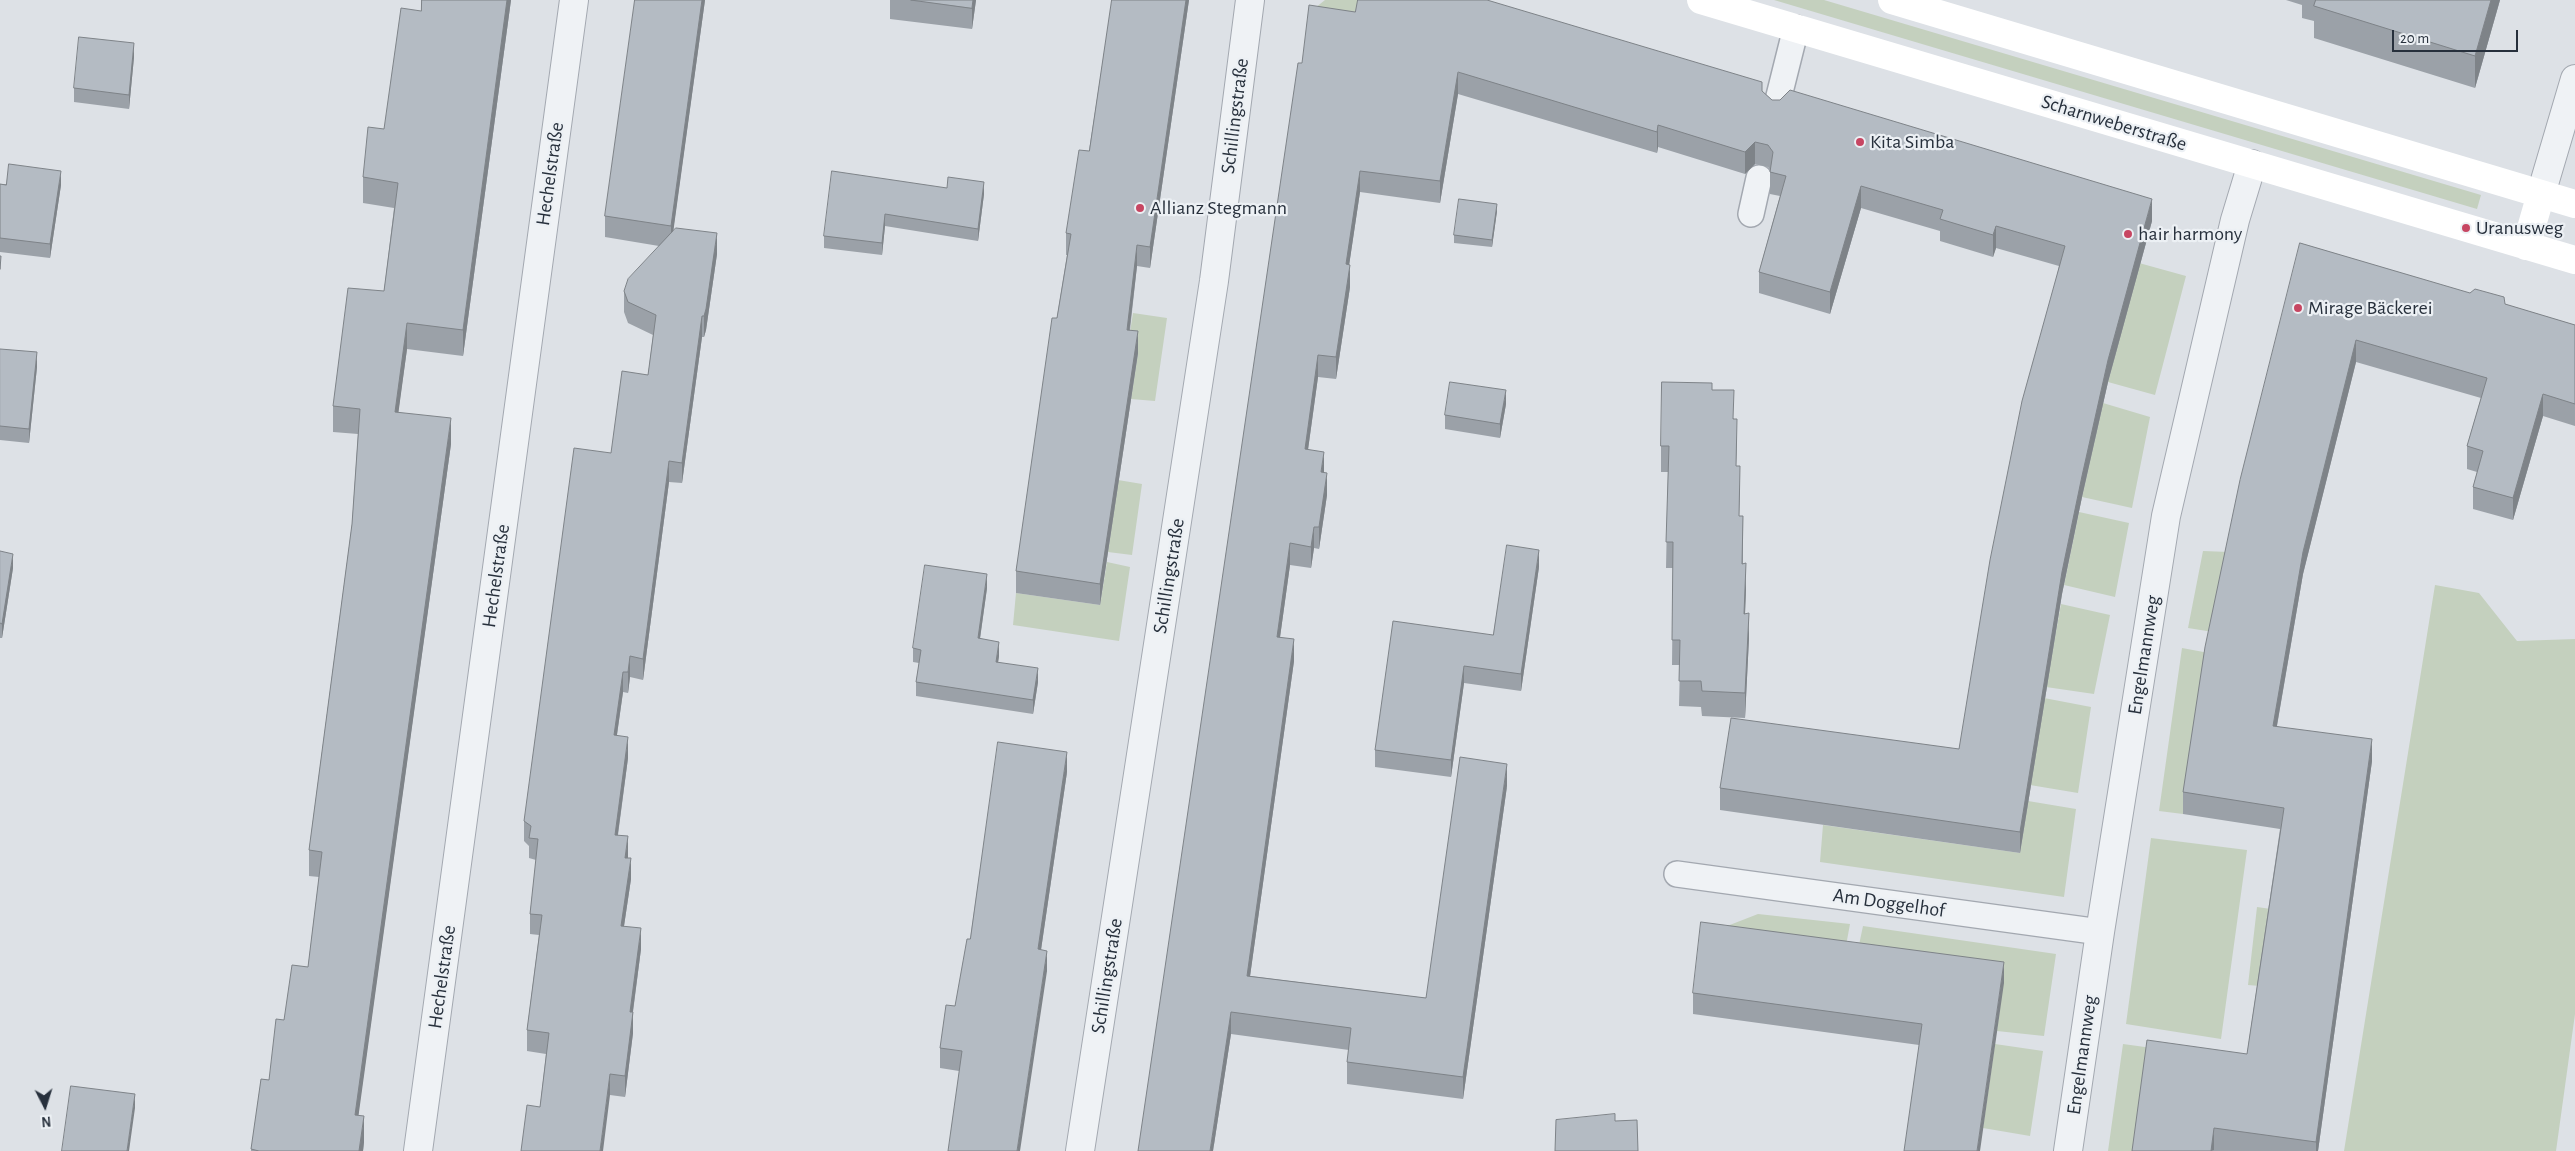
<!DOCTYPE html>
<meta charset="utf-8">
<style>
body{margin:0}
#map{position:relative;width:2575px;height:1151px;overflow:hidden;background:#dde1e6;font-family:"Alegreya Sans",sans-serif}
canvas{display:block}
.north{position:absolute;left:20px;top:1081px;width:50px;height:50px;-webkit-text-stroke:4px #ecf0f4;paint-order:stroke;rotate:175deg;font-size:14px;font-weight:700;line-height:20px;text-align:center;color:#27303c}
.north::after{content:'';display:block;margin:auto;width:18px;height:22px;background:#27303c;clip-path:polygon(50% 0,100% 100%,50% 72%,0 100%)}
.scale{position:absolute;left:2392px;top:30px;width:126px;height:22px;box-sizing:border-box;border:2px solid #27303c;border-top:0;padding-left:6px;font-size:15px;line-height:18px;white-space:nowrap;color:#27303c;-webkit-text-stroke:4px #ecf0f4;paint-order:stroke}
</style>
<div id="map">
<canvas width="2575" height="1151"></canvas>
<div class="north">N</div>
<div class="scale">20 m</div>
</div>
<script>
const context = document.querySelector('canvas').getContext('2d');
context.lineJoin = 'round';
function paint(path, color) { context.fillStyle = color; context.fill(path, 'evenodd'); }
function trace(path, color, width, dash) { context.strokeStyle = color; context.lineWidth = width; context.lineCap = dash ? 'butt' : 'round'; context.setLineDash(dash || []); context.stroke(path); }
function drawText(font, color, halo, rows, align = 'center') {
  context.font = font + ' "Alegreya Sans",sans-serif'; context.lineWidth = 4.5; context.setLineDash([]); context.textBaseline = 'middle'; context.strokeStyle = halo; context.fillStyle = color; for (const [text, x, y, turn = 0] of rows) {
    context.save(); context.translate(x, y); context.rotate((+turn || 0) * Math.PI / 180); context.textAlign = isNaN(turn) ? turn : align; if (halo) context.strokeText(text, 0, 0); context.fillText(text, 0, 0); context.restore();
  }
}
paint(new Path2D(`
 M 1325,0 L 1364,0 L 1359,20 L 1315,8 Z
 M 1774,0 L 1824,0 L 2481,195 L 2477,209 Z
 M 2139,263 L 2186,276 L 2155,395 L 2108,382 Z
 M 1133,313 L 1167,318 L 1155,401 L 1131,399 L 1138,353 L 1127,351 Z
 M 2103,403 L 2150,417 L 2132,508 L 2082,497 Z
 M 1118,480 L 1142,484 L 1132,555 L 1108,552 Z
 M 2079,512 L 2129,523 L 2115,597 L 2064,585 Z
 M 2203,551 L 2229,552 L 2213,632 L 2188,628 Z
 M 1107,562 L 1130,567 L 1119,641 L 1013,625 L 1016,593 L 1100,605 Z
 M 2435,585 L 2479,593 L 2517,641 L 2575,639 L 2575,1014 L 2556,1151 L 2344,1151 Z
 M 2061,604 L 2110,615 L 2094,694 L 2046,687 Z
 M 2182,648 L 2209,653 L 2183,814 L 2159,811 Z
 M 2044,698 L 2091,707 L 2078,793 L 2030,785 Z
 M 2028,801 L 2076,809 L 2064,897 L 1820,862 L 1823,825 L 2020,853 Z
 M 2151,838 L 2247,850 L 2221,1039 L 2126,1024 Z
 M 2257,907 L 2271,909 L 2260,986 L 2248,985 Z
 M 1758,914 L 1850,924 L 1843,962 L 1722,928 Z
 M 1863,926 L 2056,954 L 2044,1036 L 1997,1031 L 2003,983 L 1855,964 Z
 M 1995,1044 L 2043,1051 L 2030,1136 L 1983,1128 Z
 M 2123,1044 L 2196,1054 L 2135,1151 L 2108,1151 Z`), '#c4d0be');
const service = new Path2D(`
 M 1776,108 L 1796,28
 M 1751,214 L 1759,178
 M 1677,874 L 2100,932`);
const minor = new Path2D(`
 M 2541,194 L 2575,79
 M 418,1151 L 574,0
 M 1080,1151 L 1214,281 L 1250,0
 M 2068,1151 L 2100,932 L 2166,516 L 2235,220 L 2252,164`);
trace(service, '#a3a8b0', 28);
trace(minor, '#a3a8b0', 30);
trace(service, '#eff2f5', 25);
trace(minor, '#eff2f5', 28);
trace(new Path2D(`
 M 1701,0 L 2575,260
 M 1892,0 L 2575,204
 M 2526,246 L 2541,194`), '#fff', 28);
paint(new Path2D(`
 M 511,0 L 463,356 L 407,349 L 398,413 L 451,444 L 358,1115 L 364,1142 L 363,1151 L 251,1151 L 261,1079 L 269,1080 L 284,1020 L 308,967 L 319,877 L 309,876 L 309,850 L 352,524 L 358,434 L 333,432 L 333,406 L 384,291 L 394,208 L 363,203 L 363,177 L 384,129 L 421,11 Z
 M 635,0 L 705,0 L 673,231 L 717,254 L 706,330 L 704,337 L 702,337 L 682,483 L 669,482 L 643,680 L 630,677 L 628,693 L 623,692 L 617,735 L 628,758 L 618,835 L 628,858 L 631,879 L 624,926 L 641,949 L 633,1012 L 633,1033 L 625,1097 L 610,1095 L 540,1107 L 546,1054 L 527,1051 L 527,1030 L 539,935 L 530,934 L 530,914 L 536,860 L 529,858 L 529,846 L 524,841 L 524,821 L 611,453 L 648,375 L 653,335 L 628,323 L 624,312 L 624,291 L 659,246 L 605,237 L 605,216 Z
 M 890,0 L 976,0 L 972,29 L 890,19 Z
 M 1112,0 L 1189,0 L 1150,268 L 1137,266 L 1130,330 L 1138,353 L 1100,605 L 1016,593 L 1016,571 L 1067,255 L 1066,255 L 1066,233 L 1089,151 Z
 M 2286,0 L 2500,0 L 2475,88 L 2314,38 L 2314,21 L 2302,18 L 2302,5 Z
 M 134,57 L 129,109 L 74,102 L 74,88 Z
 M 1298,63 L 1762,91 L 1772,100 L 2152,221 L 2108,382 L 2082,497 L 2062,594 L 2020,853 L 1720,810 L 1720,788 L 1959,749 L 2059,266 L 1996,248 L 1993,257 L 1940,241 L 1940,231 L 1861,208 L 1830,314 L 1759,293 L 1759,272 L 1780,196 L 1770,194 L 1770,170 L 1768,167 L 1755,164 L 1745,174 L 1658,147 L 1657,153 L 1458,94 L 1440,203 L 1360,192 L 1349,265 L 1350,287 L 1336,379 L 1318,377 L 1308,450 L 1324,473 L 1327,495 L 1319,549 L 1314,548 L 1311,568 L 1290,565 L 1280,637 L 1294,661 L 1250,976 L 1426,998 L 1507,786 L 1463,1099 L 1347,1084 L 1347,1062 L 1349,1050 L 1231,1034 L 1213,1151 Z
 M 0,184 L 61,185 L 50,258 L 0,252 Z
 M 947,188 L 984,194 L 978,241 L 885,226 L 882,255 L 824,248 L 824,236 Z
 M 1497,211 L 1492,247 L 1454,243 L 1454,235 Z
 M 2300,243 L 2575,325 L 2575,426 L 2543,416 L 2513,520 L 2473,509 L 2473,487 L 2477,472 L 2467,469 L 2467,446 L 2481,398 L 2356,362 L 2303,574 L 2277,726 L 2372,761 L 2318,1151 L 2132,1151 L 2247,1054 L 2280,829 L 2183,814 L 2183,792 Z
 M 0,349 L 37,367 L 29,443 L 0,440 Z
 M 1712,390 L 1734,419 L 1737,444 L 1736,466 L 1740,491 L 1739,516 L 1743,516 L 1743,564 L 1746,589 L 1745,613 L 1749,638 L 1745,718 L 1702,716 L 1701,707 L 1679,706 L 1680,665 L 1672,665 L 1673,568 L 1666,568 L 1668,472 L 1661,472 L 1661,446 Z
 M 1506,404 L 1500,438 L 1445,429 L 1445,415 Z
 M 0,551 L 13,568 L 2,638 L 0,638 Z
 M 1539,567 L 1521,691 L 1464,683 L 1451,777 L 1375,767 L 1375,750 L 1493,635 Z
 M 987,588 L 980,639 L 999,656 L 998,662 L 1038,682 L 1033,714 L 916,696 L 916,682 L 919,663 L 913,662 L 913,648 Z
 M 1067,772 L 1041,950 L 1047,971 L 959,1071 L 940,1068 L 940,1048 L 955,1006 L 970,939 Z
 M 2004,983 L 1919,1045 L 1693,1014 L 1693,993 Z`), '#9ba1a8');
paint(new Path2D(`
 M 507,0 L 511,0 L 463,356 L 463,330 Z
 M 702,0 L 705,0 L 671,248 L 671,226 Z
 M 973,0 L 976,0 L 972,29 L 972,8 Z
 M 1186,0 L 1189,0 L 1150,268 L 1150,247 Z
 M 2491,0 L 2500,0 L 2475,88 L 2475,56 Z
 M 134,43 L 134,57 L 129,109 L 129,95 Z
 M 1458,72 L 1458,94 L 1440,203 L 1440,181 Z
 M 1658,125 L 1658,147 L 1657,153 L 1657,132 Z
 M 1755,142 L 1755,164 L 1745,174 L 1745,152 Z
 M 61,171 L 61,185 L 50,258 L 50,244 Z
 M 1360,171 L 1360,192 L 1346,286 L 1346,264 Z
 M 984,182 L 984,194 L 978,241 L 978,229 Z
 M 1861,186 L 1861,208 L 1830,314 L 1830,292 Z
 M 2152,199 L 2152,221 L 2108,382 L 2082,497 L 2062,594 L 2020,853 L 2020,832 L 2062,572 L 2082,476 L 2108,360 Z
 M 1497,204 L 1497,211 L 1492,247 L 1492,240 Z
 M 885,214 L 885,226 L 882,255 L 882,243 Z
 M 1996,226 L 1996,248 L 1993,257 L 1993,235 Z
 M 717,233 L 717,254 L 706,330 L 704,337 L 704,316 Z
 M 1137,245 L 1137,266 L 1127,351 L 1127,330 Z
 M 1350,265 L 1350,287 L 1336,379 L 1336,357 Z
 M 702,316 L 702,337 L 682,483 L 682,463 Z
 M 407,323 L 407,349 L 395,438 L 395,412 Z
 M 1138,331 L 1138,353 L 1100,605 L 1100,584 Z
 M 2356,340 L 2356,362 L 2303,574 L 2273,748 L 2273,726 L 2303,552 Z
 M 37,352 L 37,367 L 29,443 L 29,429 Z
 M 1318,355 L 1318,377 L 1305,471 L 1305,449 Z
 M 1506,390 L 1506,404 L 1500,438 L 1500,424 Z
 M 2543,394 L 2543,416 L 2513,520 L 2513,498 Z
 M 451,418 L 451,444 L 355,1141 L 355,1115 Z
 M 1324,452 L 1324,474 L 1321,472 Z
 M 669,461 L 669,482 L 643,680 L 643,659 Z
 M 1327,473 L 1327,495 L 1319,549 L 1319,527 Z
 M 1314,527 L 1314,548 L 1311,568 L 1311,547 Z
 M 1290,543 L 1290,565 L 1277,659 L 1277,637 Z
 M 1539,550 L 1539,567 L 1521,691 L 1521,674 Z
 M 13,554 L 13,568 L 2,638 L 2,624 Z
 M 1746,563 L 1746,589 L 1744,639 L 1744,614 Z
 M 987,574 L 987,588 L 978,652 L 978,638 Z
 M 1749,613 L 1749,638 L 1745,718 L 1745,693 Z
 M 1294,639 L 1294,661 L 1247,998 L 1247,976 Z
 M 999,642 L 999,656 L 996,676 L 996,662 Z
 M 630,656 L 630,677 L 628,693 L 628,672 Z
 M 1464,666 L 1464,683 L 1451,777 L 1451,760 Z
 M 1038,668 L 1038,682 L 1033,714 L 1033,700 Z
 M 623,672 L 623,692 L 614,755 L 614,735 Z
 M 628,737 L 628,758 L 615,855 L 615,835 Z
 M 2372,739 L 2372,761 L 2318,1151 L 2316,1151 L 2316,1142 Z
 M 1067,752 L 1067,772 L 1038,970 L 1038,949 Z
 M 1507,764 L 1507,786 L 1463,1099 L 1463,1077 Z
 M 628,836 L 628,857 L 625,878 L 625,858 Z
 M 631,858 L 631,879 L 621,946 L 621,926 Z
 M 641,928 L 641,949 L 630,1033 L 630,1012 Z
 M 1047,951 L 1047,971 L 1020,1151 L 1017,1151 Z
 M 2004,962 L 2004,983 L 1980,1151 L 1977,1151 Z
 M 633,1012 L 633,1033 L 625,1097 L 625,1076 Z
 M 1231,1012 L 1231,1034 L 1213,1151 L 1210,1151 Z
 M 610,1074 L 610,1095 L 603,1151 L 600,1151 Z
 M 135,1094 L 135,1108 L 129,1151 L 127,1151 Z
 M 364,1116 L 364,1142 L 363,1151 L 359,1151 Z
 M 2214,1128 L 2214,1150 L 2211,1151 Z`), '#7e8388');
const building = new Path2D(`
 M 422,0 L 507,0 L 463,330 L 407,323 L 395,412 L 451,418 L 355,1115 L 364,1116 L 359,1151 L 259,1151 L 251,1149 L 261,1079 L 269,1080 L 276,1019 L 284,1020 L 292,965 L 308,967 L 322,852 L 309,850 L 352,524 L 360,409 L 333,406 L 348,288 L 384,291 L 398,183 L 363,177 L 368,127 L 384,129 L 401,8 L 421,11 Z
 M 635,0 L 702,0 L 671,226 L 605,216 Z
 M 911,0 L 973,0 L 972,8 Z
 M 1112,0 L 1186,0 L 1150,247 L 1137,245 L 1127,330 L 1138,331 L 1100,584 L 1016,571 L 1052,318 L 1057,318 L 1071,234 L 1066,233 L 1079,150 L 1089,151 Z
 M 1358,0 L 1487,0 L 1762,82 L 1762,91 L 1772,100 L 1780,100 L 1790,90 L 2152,199 L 2108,360 L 2082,476 L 2062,572 L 2020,832 L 1720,788 L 1731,718 L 1959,749 L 1990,560 L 2022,401 L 2065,246 L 1996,226 L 1993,235 L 1940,219 L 1943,210 L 1861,186 L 1830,292 L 1759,272 L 1786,176 L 1770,172 L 1773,152 L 1768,145 L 1755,142 L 1745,152 L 1658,125 L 1657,132 L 1458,72 L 1440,181 L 1360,171 L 1346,264 L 1350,265 L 1336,357 L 1318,355 L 1305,449 L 1324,452 L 1321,472 L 1327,473 L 1319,527 L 1314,527 L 1311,547 L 1290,543 L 1277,637 L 1294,639 L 1247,976 L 1426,998 L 1460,757 L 1507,764 L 1463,1077 L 1347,1062 L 1351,1028 L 1231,1012 L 1210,1151 L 1138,1151 L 1298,63 L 1302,63 L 1309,5 L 1355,12 Z
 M 2316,0 L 2491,0 L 2475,56 L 2314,6 Z
 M 79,37 L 134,43 L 129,95 L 74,88 Z
 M 9,164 L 61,171 L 50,244 L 0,238 L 0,184 L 6,185 Z
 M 832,171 L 947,188 L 948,177 L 984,182 L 978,229 L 885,214 L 882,243 L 824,236 Z
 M 1459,199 L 1497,204 L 1492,240 L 1454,235 Z
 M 676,228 L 717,233 L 706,309 L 704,316 L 702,316 L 682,463 L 669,461 L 643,659 L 630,656 L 628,672 L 623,672 L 614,735 L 628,737 L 615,835 L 628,836 L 625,858 L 631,858 L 621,926 L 641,928 L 630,1012 L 633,1012 L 625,1076 L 610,1074 L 600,1151 L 521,1151 L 527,1105 L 540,1107 L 549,1033 L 527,1030 L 542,915 L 530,914 L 538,839 L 529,838 L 531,826 L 524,821 L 574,448 L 611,453 L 622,371 L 648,375 L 656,315 L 628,302 L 624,291 L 628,279 Z
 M 2300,243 L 2470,293 L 2475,289 L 2504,297 L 2505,304 L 2575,325 L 2575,404 L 2543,394 L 2513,498 L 2473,487 L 2483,451 L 2467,446 L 2487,378 L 2356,340 L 2303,552 L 2273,726 L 2372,739 L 2316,1142 L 2214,1128 L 2211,1151 L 2132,1151 L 2147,1040 L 2247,1054 L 2284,808 L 2183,792 L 2205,647 L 2240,480 Z
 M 0,256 L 1,256 L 0,269 Z
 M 0,349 L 37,352 L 29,429 L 0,426 Z
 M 1450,382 L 1506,390 L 1500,424 L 1445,415 Z
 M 1662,382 L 1712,383 L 1712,390 L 1734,390 L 1733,419 L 1737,419 L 1736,466 L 1740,466 L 1739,516 L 1743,516 L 1742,564 L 1746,563 L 1744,614 L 1749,613 L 1745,693 L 1702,691 L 1701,681 L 1679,681 L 1680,640 L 1672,640 L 1673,542 L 1666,542 L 1669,446 L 1661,446 Z
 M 1507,545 L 1539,550 L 1521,674 L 1464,666 L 1451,760 L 1375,750 L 1393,621 L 1493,635 Z
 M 0,551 L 13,554 L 2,624 L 0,623 Z
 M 925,565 L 987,574 L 978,638 L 999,642 L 996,662 L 1038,668 L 1033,700 L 916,682 L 921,650 L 913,648 Z
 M 998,742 L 1067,752 L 1038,949 L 1047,951 L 1017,1151 L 948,1151 L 962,1051 L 940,1048 L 946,1005 L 955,1006 L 967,939 L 970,939 Z
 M 1701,922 L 2004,962 L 1977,1151 L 1904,1151 L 1922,1024 L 1693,993 Z
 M 71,1086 L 135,1094 L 127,1151 L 62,1151 Z
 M 1615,1114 L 1615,1121 L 1637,1120 L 1638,1151 L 1555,1151 L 1556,1120 Z`);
paint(building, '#b4bbc3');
trace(building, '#7e8388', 1);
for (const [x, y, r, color] of [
 [1860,142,5,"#c74662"],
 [1140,208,5,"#c74662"],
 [2466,228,5,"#c74662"],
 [2128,234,5,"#c74662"],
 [2298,308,5,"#c74662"]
]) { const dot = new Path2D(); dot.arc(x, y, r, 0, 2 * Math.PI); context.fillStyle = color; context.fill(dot); trace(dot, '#ecf0f4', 2); }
drawText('20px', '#27303c', '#ecf0f4', [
 ["Schillingstraße",1235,116,-83],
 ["Scharnweberstraße",2114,123,17],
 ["Hechelstraße",550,174,-82],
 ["Hechelstraße",496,576,-82],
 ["Schillingstraße",1169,576,-81],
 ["Engelmannweg",2144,655,-81],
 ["Am Doggelhof",1889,903,8],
 ["Schillingstraße",1107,976,-81],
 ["Hechelstraße",442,977,-82],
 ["Engelmannweg",2082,1055,-82]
]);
drawText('20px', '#27303c', '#ecf0f4', [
 ["Kita Simba",1870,142],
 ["Allianz Stegmann",1150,208],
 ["Uranusweg",2476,228],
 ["hair harmony",2138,234],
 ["Mirage Bäckerei",2308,308]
], 'left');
</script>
